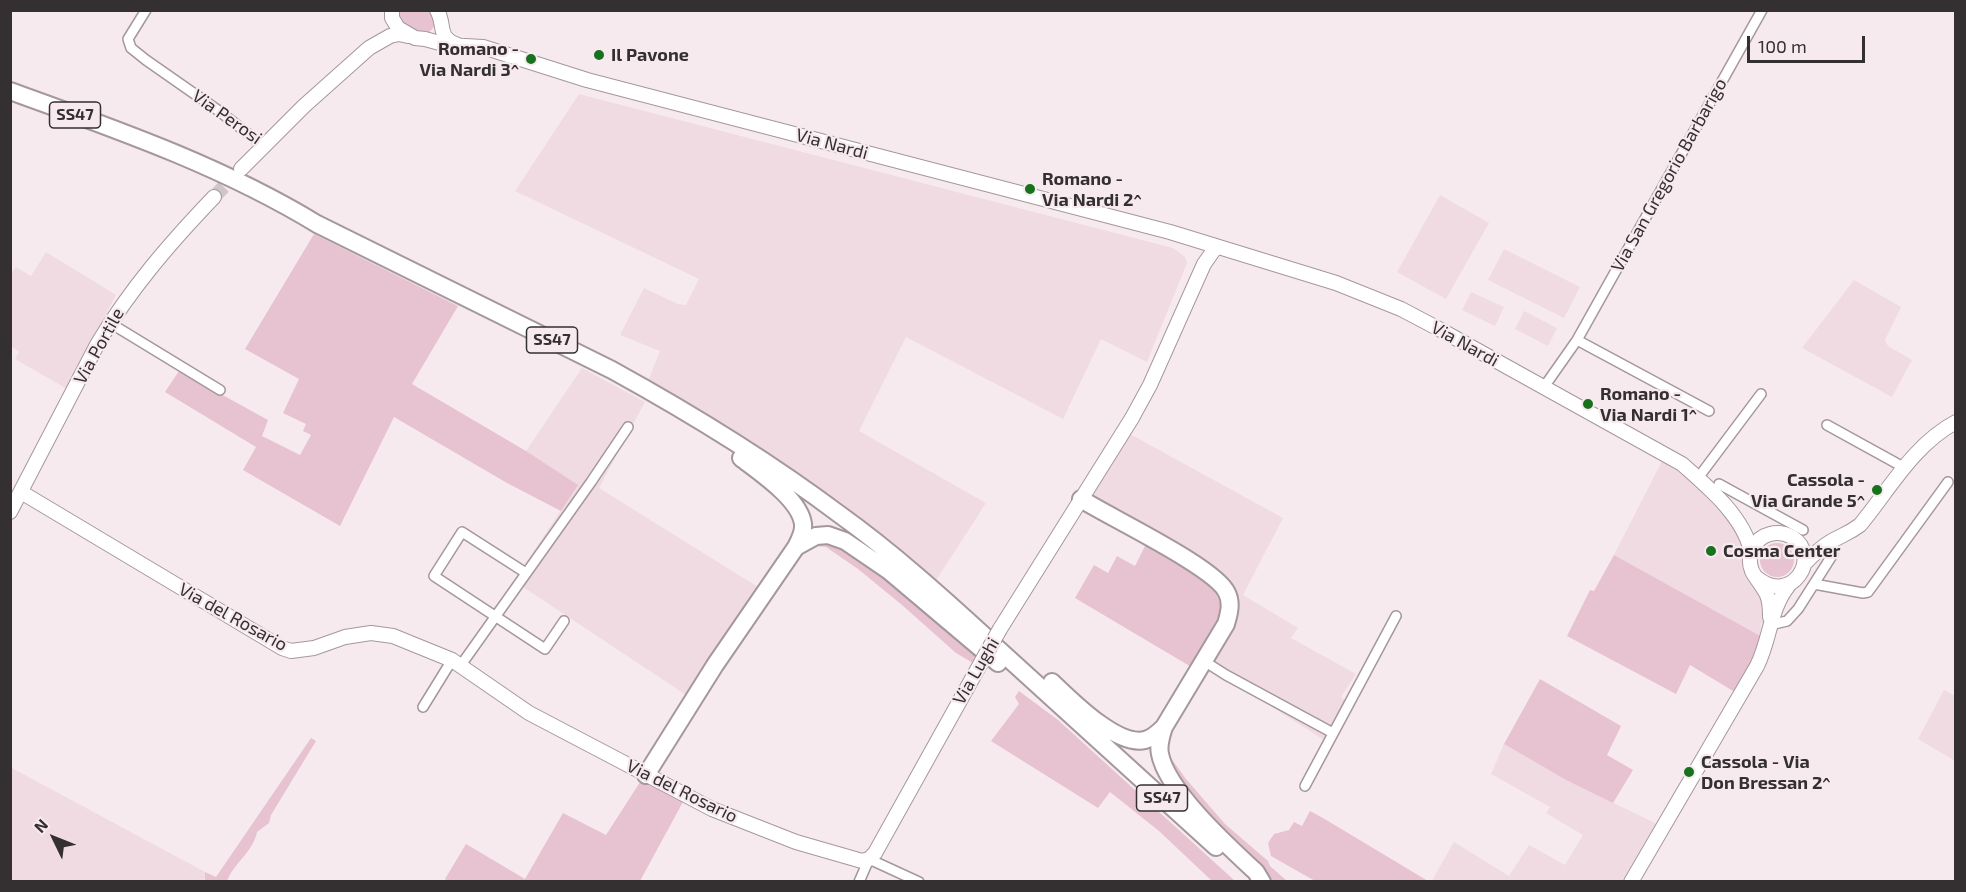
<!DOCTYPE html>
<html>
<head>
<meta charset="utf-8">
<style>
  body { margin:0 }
  #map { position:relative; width:1966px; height:892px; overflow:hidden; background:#f7eaef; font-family:"Exo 2",sans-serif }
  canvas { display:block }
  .frame { position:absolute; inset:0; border:12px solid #342f30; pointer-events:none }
  .north { position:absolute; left:24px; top:808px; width:60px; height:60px; -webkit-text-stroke:4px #f7eaef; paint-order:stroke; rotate:313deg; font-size:16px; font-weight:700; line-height:24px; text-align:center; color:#342f30 }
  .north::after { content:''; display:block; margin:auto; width:21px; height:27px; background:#342f30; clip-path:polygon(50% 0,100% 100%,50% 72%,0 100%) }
  .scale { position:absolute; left:1747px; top:36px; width:118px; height:27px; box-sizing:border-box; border:3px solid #342f30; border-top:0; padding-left:8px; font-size:18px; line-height:21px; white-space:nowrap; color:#342f30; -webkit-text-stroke:4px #f7eaef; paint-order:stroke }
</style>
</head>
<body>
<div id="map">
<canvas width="1966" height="892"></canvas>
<div class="frame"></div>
<div class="north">N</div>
<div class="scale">100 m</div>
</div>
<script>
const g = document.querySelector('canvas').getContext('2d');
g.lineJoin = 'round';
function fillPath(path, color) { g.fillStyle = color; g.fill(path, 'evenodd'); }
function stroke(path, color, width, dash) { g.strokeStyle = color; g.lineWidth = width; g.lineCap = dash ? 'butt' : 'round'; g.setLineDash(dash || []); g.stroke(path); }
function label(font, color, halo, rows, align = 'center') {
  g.font = font + ' "Exo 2",sans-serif'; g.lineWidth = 4.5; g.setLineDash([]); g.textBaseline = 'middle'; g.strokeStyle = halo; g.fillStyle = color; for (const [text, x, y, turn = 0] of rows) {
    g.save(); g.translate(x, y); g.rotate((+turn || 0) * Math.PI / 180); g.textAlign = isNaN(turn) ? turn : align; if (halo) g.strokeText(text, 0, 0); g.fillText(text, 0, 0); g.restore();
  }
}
const built = new Path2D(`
  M 579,94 L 1173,248 L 1185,257 L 1187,263 L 1147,362 L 1101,339 L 1063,419 L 906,337 L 859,431 L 986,503 L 935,582 L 789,468 L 702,412 L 648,381 L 660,351 L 620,335 L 644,288 L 678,304 L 686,305 L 699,279 L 515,191 Z
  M 1440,195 L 1489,223 L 1446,299 L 1397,272 Z
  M 1504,249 L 1580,287 L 1564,318 L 1488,280 Z
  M 46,252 L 116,295 L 67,389 L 15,359 L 19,352 L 11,346 L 10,275 L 16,267 L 31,276 Z
  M 1854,280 L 1901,307 L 1885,340 L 1888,346 L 1912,360 L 1892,397 L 1802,348 Z
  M 1471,292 L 1504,307 L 1495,326 L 1462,310 Z
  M 1524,311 L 1557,328 L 1548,346 L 1515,329 Z
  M 582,368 L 645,402 L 599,488 L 758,587 L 686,695 L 514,581 L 577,486 L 526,451 Z
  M 1130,434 L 1283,518 L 1243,595 L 1298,628 L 1291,638 L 1356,674 L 1341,697 L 1347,701 L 1327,742 L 1258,698 L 1203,667 L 1231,604 L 1094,499 L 1093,494 Z
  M 1662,461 L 1688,478 L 1737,530 L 1763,599 L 1765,623 L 1761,623 L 1760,636 L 1614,555 Z
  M 1944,690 L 1955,696 L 1955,761 L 1918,739 Z
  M 1504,744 L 1566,780 L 1657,824 L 1649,835 L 1622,881 L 1431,882 L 1454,842 L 1509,876 L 1529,845 L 1565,865 L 1583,835 L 1546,813 L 1550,807 L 1491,774 Z
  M 10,767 L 205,872 L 205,881 L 11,881 Z`);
const green = new Path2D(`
  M 397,11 L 431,11 L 436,22 C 427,45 411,29 398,20 Z
  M 314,234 L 458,306 L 412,384 L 526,451 L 578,485 L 561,511 L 507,483 L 394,417 L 340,526 L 243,470 L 256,447 L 165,392 L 179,371 L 268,420 L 262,436 L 300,455 L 311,435 L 303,431 L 306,424 L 283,413 L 299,379 L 245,349 Z
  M 818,538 L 860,556 L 979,654 L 973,663 L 956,653 L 902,605 L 858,569 L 826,547 L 814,546 Z
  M1760 560a17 17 0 1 1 34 0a17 17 0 1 1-34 0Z
  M 1146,544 C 1174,561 1233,583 1219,623 C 1214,638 1202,654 1193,668 L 1075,598 L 1094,565 L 1108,573 L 1117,556 L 1135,566 Z
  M 1614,555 L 1764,638 L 1738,694 L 1690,665 L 1676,694 L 1567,636 L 1590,590 L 1594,591 Z
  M 1540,679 L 1621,726 L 1607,755 L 1633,770 L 1613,803 L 1566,780 L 1504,744 Z
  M 1019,691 L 1058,720 L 1235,881 L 1212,881 L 1159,831 L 1110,792 L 1098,808 L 991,741 L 1019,704 L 1015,697 Z
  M 311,738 L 316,741 L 271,815 L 269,823 L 257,832 C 253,852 234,863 227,881 L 205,881 L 205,872 L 216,877 Z
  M 1165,750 L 1186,779 L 1225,824 L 1268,861 L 1270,866 L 1287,881 L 1267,881 L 1181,791 Z
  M 642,779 L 684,800 L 640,881 L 449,882 L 445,879 L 466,844 L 525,879 L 563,813 L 606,835 Z
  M 1310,811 L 1323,818 L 1428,881 L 1315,881 L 1271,856 L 1268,843 L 1274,834 L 1289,830 L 1294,822 L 1302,826 Z`);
const secondaryTunnel = new Path2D(`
  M 214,197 L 237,173`);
const street = new Path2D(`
  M 146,10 L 128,39 L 131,48 L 146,60 L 219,111 L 265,147
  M 110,323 L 220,390
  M 1577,340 L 1709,411
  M 1544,387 L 1577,340 L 1762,10
  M 1827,425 L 1905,468
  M 1698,478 L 1761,394
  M 1719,484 L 1803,530
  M 526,573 L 462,532 L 434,576 L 545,649 L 564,621
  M 1814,584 L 1863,593 L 1868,592 L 1948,482
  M 1770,625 L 1787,621 L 1798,609 L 1833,554
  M 1204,661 L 1226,675 L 1333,733
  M 461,665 L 591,482 L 628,427
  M 423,707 L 452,660
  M 1305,786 L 1396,616
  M 859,882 L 869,859 L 919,882`);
const secondary = new Path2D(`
  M 392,10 L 392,18 L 398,28 L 415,38 L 425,39 L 447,45 L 483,47 L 587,80 L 1170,232 L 1336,283 L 1401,309 L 1439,329 L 1682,464 C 1708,487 1743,516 1751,551
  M 437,10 C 446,26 436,37 458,45
  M 241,169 L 304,106 L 369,48 L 390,36 L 399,34 L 408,36
  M 21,492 L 282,648 L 291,651 L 314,648 L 345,637 L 371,633 L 393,636 L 452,660 L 529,713 L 712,809 L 796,842 L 862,861 L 869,859 L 875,853 L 982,661
  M 10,512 L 98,343 C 131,288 170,243 214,197
  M 1804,564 C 1812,556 1820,548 1830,542 C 1842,535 1848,534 1860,525 C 1889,490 1914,444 1956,422
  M 1757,578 C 1791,606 1823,557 1792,537 C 1785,533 1777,532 1770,534 C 1754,538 1746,556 1752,571 C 1756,579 1763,586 1767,595 C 1770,602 1770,610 1770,617
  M 1000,629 L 1132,418 L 1150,385 L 1204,264 L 1216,247
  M 1631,882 L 1757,666 C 1771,638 1769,610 1789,585`);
const highway = new Path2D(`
  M 10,91 C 115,129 222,166 317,224 L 612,370 C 690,413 767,460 839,514 C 892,552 941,596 989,640
  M 1081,499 C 1109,517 1217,568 1227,593 C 1232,603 1229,614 1226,624 L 1164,727 C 1161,736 1158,745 1160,754 C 1167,791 1229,847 1256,872 L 1262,882
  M 796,547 L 816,536 L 828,535 L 845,541 L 889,571 L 998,663
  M 997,648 L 1216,847
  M 1052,682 C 1071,700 1117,747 1145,740 C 1153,738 1158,733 1164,727
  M 646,775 L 715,665 L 796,547 C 800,539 804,532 803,524 C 800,499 759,472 741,458`);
const secondaryBridge = new Path2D(`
  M 982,661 L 1000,629`);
const markers = [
  [599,55,6,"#18711d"],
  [531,59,6,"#18711d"],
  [1030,189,6,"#18711d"],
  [1588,404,6,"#18711d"],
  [1877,490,6,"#18711d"],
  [1711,551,6,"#18711d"],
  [1689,772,6,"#18711d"]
];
const shields = [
  [75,115,51],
  [552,340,51],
  [1162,798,51]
];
const shieldNames = [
  ["SS47",75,115],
  ["SS47",552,340],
  ["SS47",1162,798]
];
const poiNames = [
  ["Romano -",519,49,"right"],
  ["Via Nardi 3^",519,70,"right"],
  ["Il Pavone",611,55],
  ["Romano -",1042,179],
  ["Via Nardi 2^",1042,200],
  ["Romano -",1600,394],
  ["Via Nardi 1^",1600,415],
  ["Cassola -",1865,480,"right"],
  ["Via Grande 5^",1865,501,"right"],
  ["Cosma Center",1723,551],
  ["Cassola - Via",1701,762],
  ["Don Bressan 2^",1701,783]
];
const streetNames = [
  ["Via Perosi",227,117,35],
  ["Via Nardi",832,144,15],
  ["Via San Gregorio Barbarigo",1669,175,-61],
  ["Via Nardi",1465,344,29],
  ["Via Portile",99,346,-61],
  ["Via del Rosario",233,617,29],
  ["Via Lughi",976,671,-60],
  ["Via del Rosario",682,791,26]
];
fillPath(built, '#f0dbe2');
fillPath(green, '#e7c2d0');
stroke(secondaryTunnel, '#d0c5c9', 14, [14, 7]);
stroke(street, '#a4989c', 12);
stroke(secondary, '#a4989c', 16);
stroke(highway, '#a4989c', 20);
stroke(street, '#fff', 9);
stroke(secondary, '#fff', 14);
stroke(highway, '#fff', 16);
stroke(secondaryBridge, '#a4989c', 16, []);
stroke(secondaryBridge, '#fff', 14);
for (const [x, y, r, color] of markers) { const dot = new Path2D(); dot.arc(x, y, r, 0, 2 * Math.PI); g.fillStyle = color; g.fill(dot); stroke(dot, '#f7eaef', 2); }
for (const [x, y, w] of shields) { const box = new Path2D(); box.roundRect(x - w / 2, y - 13, w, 26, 4.5); g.fillStyle = '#f7eaef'; g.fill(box); stroke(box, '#342f30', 1.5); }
label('bold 16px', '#342f30', null, shieldNames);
label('bold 18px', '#342f30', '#f7eaef', poiNames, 'left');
label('18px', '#342f30', '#f7eaef', streetNames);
</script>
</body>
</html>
